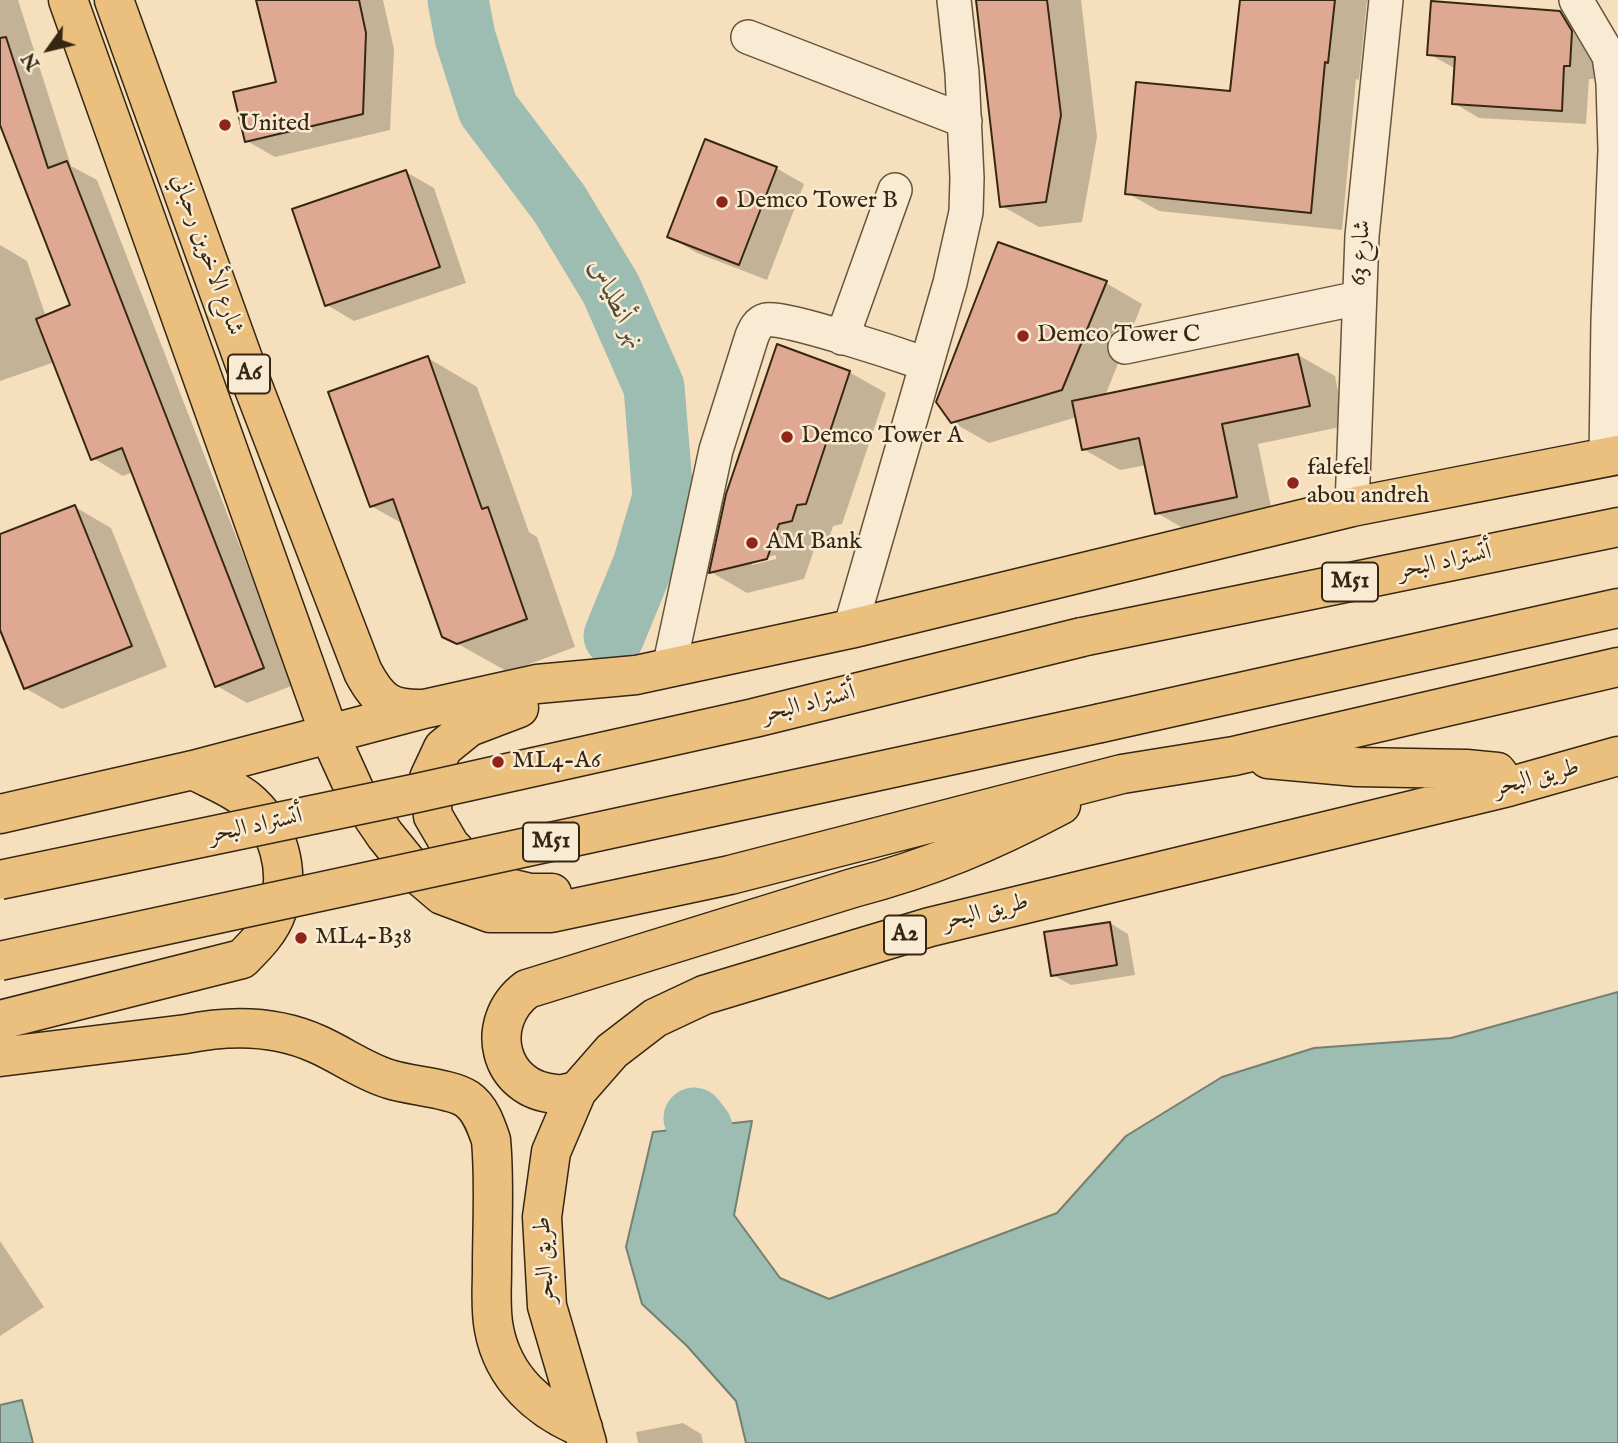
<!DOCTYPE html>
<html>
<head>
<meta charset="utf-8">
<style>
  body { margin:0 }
  #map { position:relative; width:1618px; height:1443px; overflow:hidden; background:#f6dfbc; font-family:"IM FELL English",serif }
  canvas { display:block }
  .north { position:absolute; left:14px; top:14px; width:70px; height:70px; -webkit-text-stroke:5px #f9ead3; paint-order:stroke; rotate:236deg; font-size:19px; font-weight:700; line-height:28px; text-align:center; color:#362712 }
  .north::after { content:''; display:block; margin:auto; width:24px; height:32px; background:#362712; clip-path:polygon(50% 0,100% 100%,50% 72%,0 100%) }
</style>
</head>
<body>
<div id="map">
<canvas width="1618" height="1443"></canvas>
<div class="north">N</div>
</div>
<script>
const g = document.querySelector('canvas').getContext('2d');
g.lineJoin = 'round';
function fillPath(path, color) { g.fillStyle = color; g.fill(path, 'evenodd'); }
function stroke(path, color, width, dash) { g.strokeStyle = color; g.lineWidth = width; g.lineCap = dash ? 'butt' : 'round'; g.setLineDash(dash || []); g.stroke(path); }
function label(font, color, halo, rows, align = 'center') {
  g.font = font + ' "IM FELL English",Amiri,serif'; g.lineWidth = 5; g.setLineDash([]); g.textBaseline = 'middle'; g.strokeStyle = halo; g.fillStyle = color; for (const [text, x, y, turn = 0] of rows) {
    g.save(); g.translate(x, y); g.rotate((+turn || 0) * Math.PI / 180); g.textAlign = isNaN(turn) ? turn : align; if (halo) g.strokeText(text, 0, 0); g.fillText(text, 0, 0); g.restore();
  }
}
const water = new Path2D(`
  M 1618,992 L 1618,1443 L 746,1443 L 736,1401 L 687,1346 L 642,1304 L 626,1247 L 653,1132 L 752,1121 L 734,1215 L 780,1278 L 829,1299 L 1057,1213 L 1126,1136 L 1222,1077 L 1314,1048 L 1451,1038 Z
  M 22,1400 L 33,1443 L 0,1443 L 0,1405 Z`);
const shadow = new Path2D(`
  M 0,0 L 18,0 L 71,166 L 97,180 L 294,685 L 247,703 L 217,686 L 133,472 L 123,476 L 93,458 L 55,362 L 0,381 L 0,245 L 27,261 L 46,317 L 72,306 L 0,120 Z
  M 258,0 L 383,0 L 394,49 L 390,130 L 275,157 L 247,141 L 278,83 Z
  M 978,0 L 1081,0 L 1097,137 L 1082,222 L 1039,227 L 1002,206 Z
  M 1242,0 L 1377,0 L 1367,1 L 1359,80 L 1356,79 L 1342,230 L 1159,211 L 1127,193 L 1232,93 Z
  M 1559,13 L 1585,27 L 1597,47 L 1594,79 L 1589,79 L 1586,124 L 1479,118 L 1454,103 L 1456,69 L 1429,54 Z
  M 776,168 L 804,184 L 767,280 L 697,253 L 670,237 Z
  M 406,172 L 434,188 L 466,283 L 354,321 L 327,305 Z
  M 1106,283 L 1142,304 L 1105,396 L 1298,355 L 1335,376 L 1345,426 L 1258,444 L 1273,517 L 1193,534 L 1157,513 L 1146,465 L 1120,470 L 1083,449 L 1077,417 L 989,443 L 952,422 Z
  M 428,358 L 477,387 L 529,532 L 537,537 L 575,647 L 508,672 L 444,636 L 405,525 L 371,506 Z
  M 849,372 L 886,393 L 842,524 L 833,526 L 828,542 L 816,544 L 804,579 L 747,593 L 711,572 ZM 776,555 L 776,559 L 752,565 L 752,561 Z
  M 75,507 L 111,528 L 167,667 L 62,709 L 25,688 L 0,625 L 0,536 Z
  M 1110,923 L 1128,934 L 1135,975 L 1071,985 L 1053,975 Z
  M 0,1241 L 44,1307 L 0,1336 Z
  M 683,1423 L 701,1434 L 703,1443 L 638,1443 L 636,1432 Z`);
const river = new Path2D(`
  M 458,0 L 465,37 L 488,109 L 559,203 L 611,289 L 654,387 L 663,497 L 643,565 L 614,636
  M 694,1118 L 702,1128`);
const building = new Path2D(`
  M 256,0 L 359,0 L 366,33 L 363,114 L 245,142 L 233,92 L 276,82 Z
  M 976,0 L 1047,0 L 1061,115 L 1046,202 L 1000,207 Z
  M 1240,0 L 1335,0 L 1328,63 L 1325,62 L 1311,213 L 1125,194 L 1136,82 L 1230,91 Z
  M 1431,1 L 1560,11 L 1572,31 L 1570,66 L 1564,66 L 1562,111 L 1452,104 L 1455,57 L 1427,55 Z
  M 6,37 L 48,168 L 67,161 L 264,668 L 215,687 L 122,448 L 91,460 L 36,319 L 70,305 L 0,125 L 0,38 Z
  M 705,139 L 777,167 L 739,265 L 667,237 Z
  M 406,170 L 440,267 L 325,306 L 292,209 Z
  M 998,242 L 1107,281 L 1062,390 L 951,423 L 936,402 Z
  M 777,344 L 850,371 L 806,504 L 797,505 L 792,521 L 779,524 L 767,559 L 709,573 L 726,494 Z
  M 1298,354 L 1310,406 L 1222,424 L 1237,497 L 1155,514 L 1139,438 L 1082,450 L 1072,401 Z
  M 428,356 L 482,509 L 488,507 L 527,619 L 457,644 L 442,637 L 393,499 L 370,507 L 328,392 Z
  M 75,505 L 132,646 L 24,689 L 0,630 L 0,534 Z
  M 1110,922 L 1117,965 L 1051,976 L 1044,932 Z`);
const minor = new Path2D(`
  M 1576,0 L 1609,56 L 1613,83 L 1615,150 L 1608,320 L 1606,457
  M 748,37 L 965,121
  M 842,338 L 895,190
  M 1125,347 L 1359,298
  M 1352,507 L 1362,236 L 1386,0
  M 850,629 L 950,283 L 966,212 L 967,178 L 962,73 L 954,0
  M 669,668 L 716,450 L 752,336 C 755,329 758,322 766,320 C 781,315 903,356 926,364`);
const highway = new Path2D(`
  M 68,0 L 330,736 L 355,791 L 385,835 L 415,872 L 442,895 L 490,913 L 551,913 L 730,875 L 1122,774 L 1234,756 L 1618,667
  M 114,0 L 251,381 L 363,672 C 379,702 390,710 424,709
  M 1082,637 L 1618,527
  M 519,708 L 469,727 L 443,748 L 429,778 L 433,816 L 450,845 L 474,871 L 496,885 L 530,893 L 552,893
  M 1101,723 L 1618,608
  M 1268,759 L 1357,767 L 1466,769 L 1497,772 L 1508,787
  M 0,814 L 193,770 L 424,709 L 537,684 L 636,675 L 850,629 L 1352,507 L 1618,455
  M 0,1020 L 242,959 C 256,945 271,930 277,911 C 292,872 278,825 246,799 C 231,787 210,779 193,770
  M 0,1057 L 186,1034 C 230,1025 275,1025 317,1044 C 342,1055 363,1071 389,1079 C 410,1086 451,1088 467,1099 C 480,1108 486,1125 491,1140 C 495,1182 492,1226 492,1269 C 492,1289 490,1309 494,1329 C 503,1378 539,1410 583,1428
  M 577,1091 C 570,1092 563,1095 556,1094 C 498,1090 483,1022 527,989 L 853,888 C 930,868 991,842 1061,805
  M 587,1443 L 547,1306 L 542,1217 L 551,1152 L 577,1091 L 612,1051 L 655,1018 L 704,995 L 930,927 L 1508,787 L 1618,756`);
const highwayBridge = new Path2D(`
  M 0,880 L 417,793 L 754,718 L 1082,637
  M 0,961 L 1101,723`);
const markers = [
  [225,125,7,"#8f2418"],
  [722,202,7,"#8f2418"],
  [1023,336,7,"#8f2418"],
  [787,437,7,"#8f2418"],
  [1293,483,7,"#8f2418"],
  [752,543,7,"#8f2418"],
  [498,762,7,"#8f2418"],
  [301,938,7,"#8f2418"]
];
const shields = [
  [249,374,42],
  [1350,582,56],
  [551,842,56],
  [905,935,42]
];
const shieldNames = [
  ["A6",249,374],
  ["M51",1350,582],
  ["M51",551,842],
  ["A2",905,935]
];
const poiNames = [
  ["United",239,125],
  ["Demco Tower B",736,202],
  ["Demco Tower C",1037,336],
  ["Demco Tower A",801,437],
  ["falefel",1307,469],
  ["abou andreh",1307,497],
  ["AM Bank",766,543],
  ["ML4-A6",512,762],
  ["ML4-B38",315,938]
];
const streetNames = [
  ["شارع 63",1362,253,-86],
  ["شارع الأخوين رحباني",206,255,70],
  ["أتستراد البحر",1445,563,-12],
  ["أتستراد البحر",809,705,-14],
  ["طريق البحر",1537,779,-15],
  ["أتستراد البحر",256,827,-12],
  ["طريق البحر",986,913,-14],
  ["طريق البحر",546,1260,-93]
];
const waterNames = [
  ["نهر أنطلياس",615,305,64]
];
fillPath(water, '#9dbcb2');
stroke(water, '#748072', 2);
fillPath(shadow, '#0003');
stroke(river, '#9dbcb2', 61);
fillPath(building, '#dfa892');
stroke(building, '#362712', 2);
stroke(minor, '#66553c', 36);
stroke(highway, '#362712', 41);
stroke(minor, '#f9ead3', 33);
stroke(highway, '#ebc07e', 38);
stroke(highwayBridge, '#362712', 41, []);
stroke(highwayBridge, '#ebc07e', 38);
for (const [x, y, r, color] of markers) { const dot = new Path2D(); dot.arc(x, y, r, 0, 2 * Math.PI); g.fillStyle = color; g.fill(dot); stroke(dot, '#f9ead3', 2.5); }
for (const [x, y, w] of shields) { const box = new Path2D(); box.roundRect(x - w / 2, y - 19.5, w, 39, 5); g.fillStyle = '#f9ead3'; g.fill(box); stroke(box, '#362712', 2); }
label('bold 23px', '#362712', null, shieldNames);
label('24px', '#362712', '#f9ead3', poiNames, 'left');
label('24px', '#362712', '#f9ead3', streetNames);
label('italic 26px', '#504c3a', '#f9ead3', waterNames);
</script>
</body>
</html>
